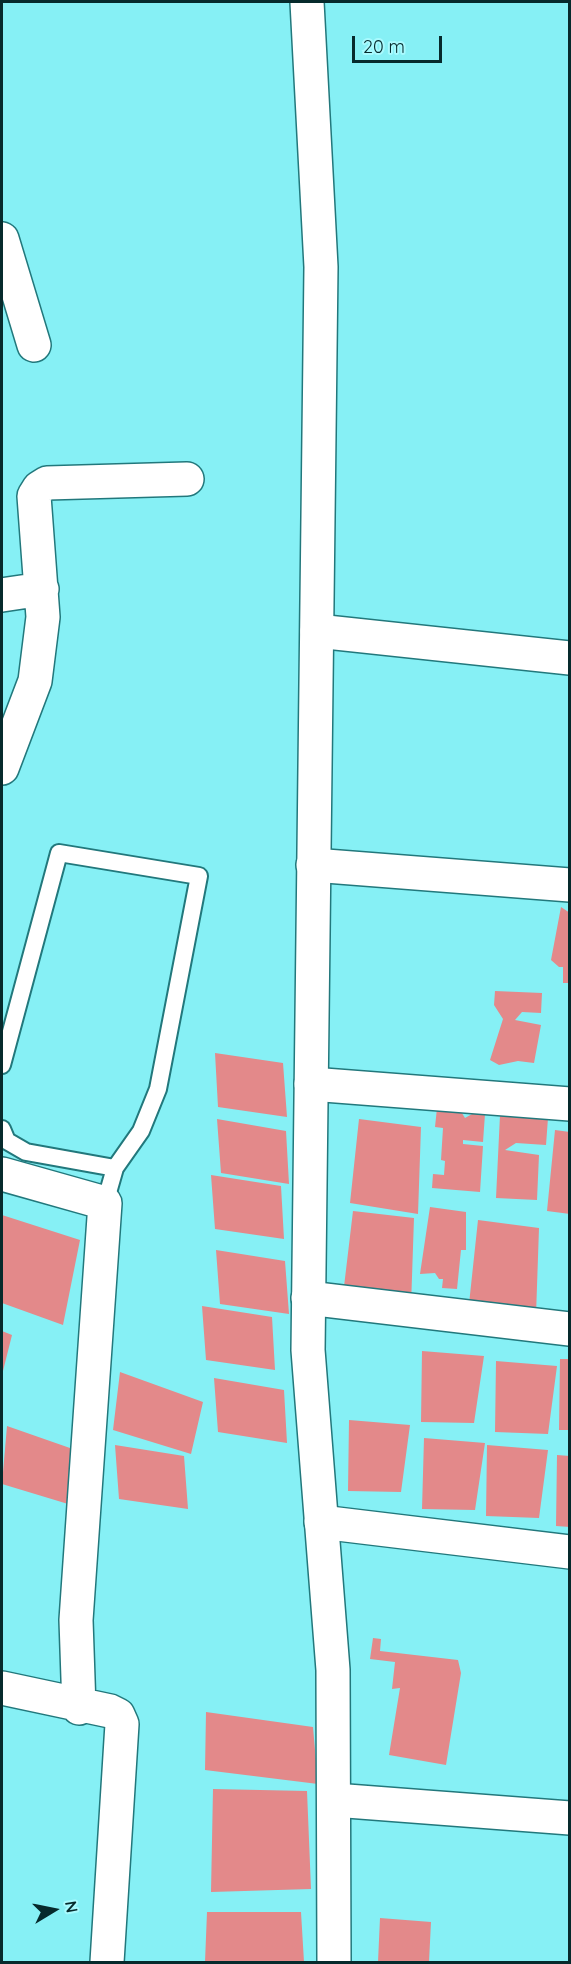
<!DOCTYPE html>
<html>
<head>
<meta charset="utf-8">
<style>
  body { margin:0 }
  #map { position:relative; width:571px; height:1964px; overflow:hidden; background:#86f0f5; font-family:Quicksand,sans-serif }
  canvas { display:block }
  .frame { position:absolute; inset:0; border:3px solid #062a2c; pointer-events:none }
  .north { position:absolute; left:24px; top:1880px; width:60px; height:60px; -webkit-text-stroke:4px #a9fafe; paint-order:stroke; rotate:80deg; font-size:16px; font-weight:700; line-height:24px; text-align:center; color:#062a2c }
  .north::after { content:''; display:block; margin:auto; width:21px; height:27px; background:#062a2c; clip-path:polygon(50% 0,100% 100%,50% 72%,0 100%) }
  .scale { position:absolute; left:352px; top:36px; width:90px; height:27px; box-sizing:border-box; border:3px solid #062a2c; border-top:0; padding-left:8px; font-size:18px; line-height:21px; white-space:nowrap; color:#062a2c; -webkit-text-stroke:4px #a9fafe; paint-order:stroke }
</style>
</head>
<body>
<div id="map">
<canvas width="571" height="1964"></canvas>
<div class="frame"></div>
<div class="north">N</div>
<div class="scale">20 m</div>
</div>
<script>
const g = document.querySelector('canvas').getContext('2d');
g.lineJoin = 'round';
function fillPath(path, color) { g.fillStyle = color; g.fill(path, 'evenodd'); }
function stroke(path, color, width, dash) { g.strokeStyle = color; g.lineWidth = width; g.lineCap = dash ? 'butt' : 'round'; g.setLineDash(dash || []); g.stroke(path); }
const building = new Path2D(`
  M 561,907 L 570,913 L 570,983 L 563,983 L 563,967 L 559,967 L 551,960 Z
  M 495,991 L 542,993 L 541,1013 L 522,1012 L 515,1020 L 541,1025 L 534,1063 L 518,1061 L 499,1065 L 490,1060 L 503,1019 L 494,1005 Z
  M 215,1053 L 283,1063 L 287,1117 L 218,1107 Z
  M 437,1108 L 460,1110 L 465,1118 L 472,1114 L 485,1114 L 483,1142 L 463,1140 L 463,1144 L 483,1146 L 480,1192 L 432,1188 L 433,1174 L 444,1175 L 445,1161 L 441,1160 L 443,1128 L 435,1127 Z
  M 500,1115 L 548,1118 L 546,1145 L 516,1143 L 505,1150 L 539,1155 L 537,1200 L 496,1198 Z
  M 217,1119 L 286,1131 L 289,1184 L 221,1173 Z
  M 359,1119 L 421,1127 L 418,1214 L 350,1203 Z
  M 555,1130 L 570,1132 L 570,1214 L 547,1211 Z
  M 211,1175 L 281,1186 L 284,1239 L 215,1229 Z
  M 430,1207 L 466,1212 L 466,1250 L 461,1250 L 457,1289 L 442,1288 L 443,1279 L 439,1279 L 435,1273 L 420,1274 Z
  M 353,1211 L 414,1218 L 411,1306 L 343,1295 Z
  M 2,1215 L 80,1240 L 63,1325 L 2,1303 Z
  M 478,1220 L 539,1228 L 536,1315 L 469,1304 Z
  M 216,1250 L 285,1261 L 289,1314 L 220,1304 Z
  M 202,1306 L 272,1317 L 275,1370 L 206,1360 Z
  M 2,1331 L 12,1335 L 2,1375 Z
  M 422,1351 L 484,1356 L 474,1423 L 421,1422 Z
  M 560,1359 L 570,1359 L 570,1430 L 559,1430 Z
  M 496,1361 L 557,1366 L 548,1434 L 495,1432 Z
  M 120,1372 L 203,1402 L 191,1454 L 113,1430 Z
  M 214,1378 L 284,1390 L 287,1443 L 218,1432 Z
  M 349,1420 L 410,1425 L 401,1492 L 348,1491 Z
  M 7,1426 L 90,1455 L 78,1507 L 2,1484 Z
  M 424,1438 L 485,1443 L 475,1510 L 422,1509 Z
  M 115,1445 L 184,1456 L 188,1509 L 119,1499 Z
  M 487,1445 L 548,1450 L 539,1518 L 486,1516 Z
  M 557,1455 L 570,1456 L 570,1527 L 556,1526 Z
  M 373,1638 L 381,1639 L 380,1651 L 458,1660 L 461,1673 L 446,1765 L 389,1755 L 400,1688 L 392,1689 L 395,1662 L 370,1659 Z
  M 206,1712 L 313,1727 L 318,1784 L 205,1770 Z
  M 213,1789 L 307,1791 L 311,1889 L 211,1892 Z
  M 207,1912 L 301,1912 L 304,1962 L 205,1962 Z
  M 380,1918 L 431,1922 L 429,1962 L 378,1962 Z`);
const service = new Path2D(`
  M 2,1065 L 59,853 L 199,876 L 158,1089 L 141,1131 L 115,1168 L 105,1203
  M 2,1129 L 7,1141 L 26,1152 L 115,1168`);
const minor = new Path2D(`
  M 2,239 L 34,345
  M 2,595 L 42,589
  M 317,631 L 570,658
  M 2,768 L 35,681 L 43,617 L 34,496 L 39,488 L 47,483 L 187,479
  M 313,865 L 570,885
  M 311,1084 L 570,1104
  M 2,1174 L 105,1203 L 76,1620 L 79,1708
  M 308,1298 L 570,1329
  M 321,1522 L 570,1552
  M 2,1688 L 110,1711 L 118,1715 L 122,1724 L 107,1962
  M 334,1800 L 570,1818`);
const tertiary = new Path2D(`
  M 307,2 L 321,267 L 308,1350 L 333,1670 L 334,1962`);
fillPath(building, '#e3898a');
stroke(service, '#22787c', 20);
stroke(minor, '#22787c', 36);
stroke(tertiary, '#22787c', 36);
stroke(service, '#fff', 16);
stroke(minor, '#fff', 33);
stroke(tertiary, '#fff', 33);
</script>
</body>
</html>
